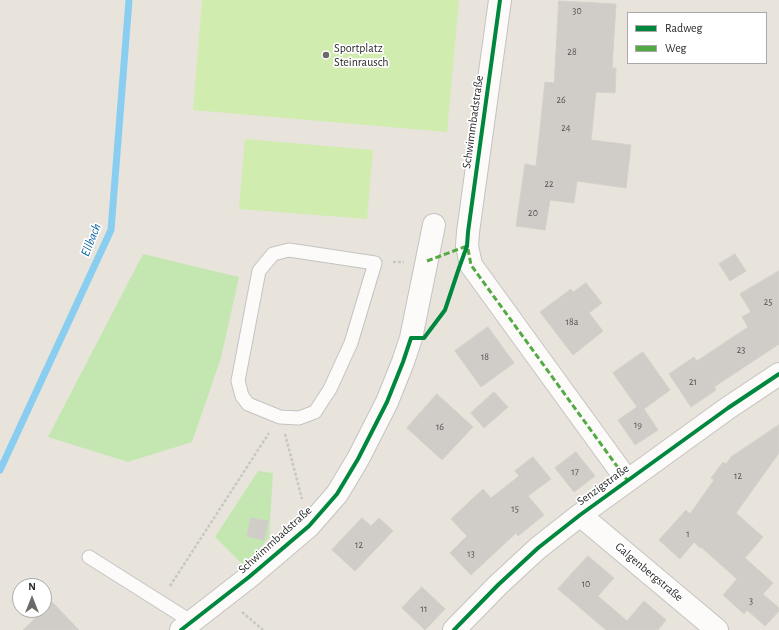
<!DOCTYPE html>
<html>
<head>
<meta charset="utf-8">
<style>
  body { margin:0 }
  #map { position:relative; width:779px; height:630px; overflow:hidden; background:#e8e4dc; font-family:"Alegreya Sans",sans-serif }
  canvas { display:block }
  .legend { position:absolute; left:627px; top:12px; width:140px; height:52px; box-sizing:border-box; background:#fff; border:1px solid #a9a9a9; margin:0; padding:5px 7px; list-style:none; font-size:12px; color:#282828 }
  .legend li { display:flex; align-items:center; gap:8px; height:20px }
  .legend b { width:20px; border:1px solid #a9a9a9 }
  .north { position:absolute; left:12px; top:578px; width:40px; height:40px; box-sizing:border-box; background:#fff; border:1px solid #a9a9a9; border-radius:50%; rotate:0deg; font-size:11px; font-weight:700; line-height:16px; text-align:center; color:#282828 }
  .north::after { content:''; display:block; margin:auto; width:14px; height:18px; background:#6b6a67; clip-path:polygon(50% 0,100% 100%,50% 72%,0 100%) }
</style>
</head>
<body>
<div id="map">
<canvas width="779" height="630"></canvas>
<ul class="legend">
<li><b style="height:5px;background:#00873e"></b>Radweg</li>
<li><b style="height:5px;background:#53aa44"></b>Weg</li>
</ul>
<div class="north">N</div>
</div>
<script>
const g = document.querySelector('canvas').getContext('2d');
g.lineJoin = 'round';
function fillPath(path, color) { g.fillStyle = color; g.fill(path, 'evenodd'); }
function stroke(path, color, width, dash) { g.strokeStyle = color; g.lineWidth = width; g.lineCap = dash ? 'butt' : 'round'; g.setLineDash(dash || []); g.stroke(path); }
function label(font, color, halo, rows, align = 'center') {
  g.font = font + ' "Alegreya Sans",sans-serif'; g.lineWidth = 3.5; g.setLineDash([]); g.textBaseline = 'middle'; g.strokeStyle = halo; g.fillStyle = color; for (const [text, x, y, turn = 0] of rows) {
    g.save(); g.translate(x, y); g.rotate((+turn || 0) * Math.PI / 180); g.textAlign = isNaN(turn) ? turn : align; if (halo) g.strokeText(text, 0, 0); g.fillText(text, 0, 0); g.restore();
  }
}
const green = new Path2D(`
  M 143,254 L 239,277 L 221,358 L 192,442 L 128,462 L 48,437 Z
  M 258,471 L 273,473 L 269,538 L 244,566 L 215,537 Z`);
const pitch = new Path2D(`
  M 202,0 L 459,0 L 447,132 L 193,110 Z
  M 245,139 L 373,150 L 367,219 L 239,209 Z`);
const stream = new Path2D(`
  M 0,470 L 111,230 L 129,0`);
const building = new Path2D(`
  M 559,1 L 616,4 L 612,68 L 616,68 L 615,93 L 596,92 L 591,140 L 631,145 L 626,188 L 577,181 L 574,203 L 550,200 L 545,230 L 516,226 L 525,164 L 536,166 L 545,82 L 554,83 Z
  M 735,254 L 746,271 L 730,281 L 719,264 Z
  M 779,271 L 779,344 L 714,387 L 716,390 L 691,407 L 669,374 L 694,357 L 697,361 L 748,327 L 742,317 L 751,312 L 740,294 Z
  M 586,283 L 602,303 L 589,313 L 603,331 L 573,355 L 540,312 L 571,289 L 573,292 Z
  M 488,327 L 514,363 L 481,387 L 455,351 Z
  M 643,352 L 670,390 L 644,409 L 658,430 L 635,445 L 618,420 L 637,407 L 613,373 Z
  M 494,392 L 508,407 L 484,428 L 471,413 Z
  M 437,394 L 473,427 L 442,460 L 407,428 Z
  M 779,425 L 779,453 L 736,513 L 763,537 L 745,558 L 773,583 L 763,594 L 779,608 L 779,611 L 765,626 L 747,610 L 744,614 L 723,595 L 737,579 L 701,547 L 700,548 L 694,542 L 680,559 L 659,540 L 686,510 L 690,514 L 714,480 L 711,478 L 723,462 L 726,464 L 731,457 Z
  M 576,452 L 595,476 L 574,492 L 555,468 Z
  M 533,457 L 551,479 L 528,496 L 544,515 L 518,536 L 516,533 L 471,575 L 450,553 L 467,536 L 451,519 L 483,489 L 491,498 L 519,476 L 515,471 Z
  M 251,518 L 268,521 L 264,540 L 247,536 Z
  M 362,518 L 371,526 L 379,518 L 393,531 L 355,571 L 332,550 Z
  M 588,556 L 614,578 L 598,596 L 627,621 L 644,601 L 666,620 L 658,630 L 606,630 L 558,589 Z
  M 422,587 L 445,609 L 425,630 L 402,608 Z
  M 52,602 L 79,630 L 23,630 L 44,610 Z`);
const path = new Path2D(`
  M 393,262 L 404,262
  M 439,318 L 445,310 L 455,281
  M 285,434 L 302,499
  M 170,586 L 269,433
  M 242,612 L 263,630`);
const service = new Path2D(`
  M 289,250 L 375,263 L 351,343 L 330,389 L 315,412 L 299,418 L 280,417 L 248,404 L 242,396 L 238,381 L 259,271 L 273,254 Z
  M 89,557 L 192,622`);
const minor = new Path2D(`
  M 500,0 L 468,232 L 467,246 L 471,265 L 627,480
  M 580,515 L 717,630
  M 181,630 L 249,577 L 309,526 L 337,494 L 358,459 L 387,402 L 403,362 L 411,338 L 434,225
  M 454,630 L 498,585 L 538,548 L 580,515 L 728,408 L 779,374`);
const quiet = new Path2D(`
  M 468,249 L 471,265 L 627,480
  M 427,261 L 467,246`);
const cycleway = new Path2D(`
  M 181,630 L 249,577 L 309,526 L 337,494 L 358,459 L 387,402 L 403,362 L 411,338 L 424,338 L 445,310 L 459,268 L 467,246 L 468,232 L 500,0
  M 454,630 L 498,585 L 538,548 L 580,515 L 728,408 L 779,374`);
const markers = [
  [326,55,4,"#6b6a67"]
];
const numberNames = [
  ["30",577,11],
  ["28",572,52],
  ["26",561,100],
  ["24",566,128],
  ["22",549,184],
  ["20",533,213],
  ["25",768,302],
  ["18a",572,322],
  ["23",741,350],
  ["18",485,357],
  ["21",693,382],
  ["19",638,425],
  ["16",440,427],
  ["17",575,472],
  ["12",738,476],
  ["15",515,509],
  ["1",688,534],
  ["12",359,545],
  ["13",471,554],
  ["10",586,584],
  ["3",751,601],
  ["11",424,609]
];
const poiNames = [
  ["Sportplatz",334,48],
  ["Steinrausch",334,62]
];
const streetNames = [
  ["Schwimmbadstraße",473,122,-82],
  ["Senzigstraße",603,485,-36],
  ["Schwimmbadstraße",275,540,-42],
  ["Galgenbergstraße",649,572,40]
];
const waterNames = [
  ["Ellbach",91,240,-68]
];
fillPath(green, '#c4e7b2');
fillPath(pitch, '#d0ecae');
stroke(stream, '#89cef1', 7);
fillPath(building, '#d0cdc8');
stroke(building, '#d3d0c9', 1);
stroke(service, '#c4c3c3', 15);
stroke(minor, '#c4c3c3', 24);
stroke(path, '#c8c7c6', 2.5, [3, 2]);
stroke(service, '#fcfbfa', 13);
stroke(minor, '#fcfbfa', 22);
stroke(quiet, '#53aa44', 3, [6, 3]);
stroke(cycleway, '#00873e', 4);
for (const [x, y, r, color] of markers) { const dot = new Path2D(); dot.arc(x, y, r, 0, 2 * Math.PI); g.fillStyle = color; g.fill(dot); stroke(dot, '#fff', 1.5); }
label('10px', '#535251', null, numberNames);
label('12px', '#282828', '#fff', poiNames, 'left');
label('12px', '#282828', '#fff', streetNames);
label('italic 13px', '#015ea4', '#fff', waterNames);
</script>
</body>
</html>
